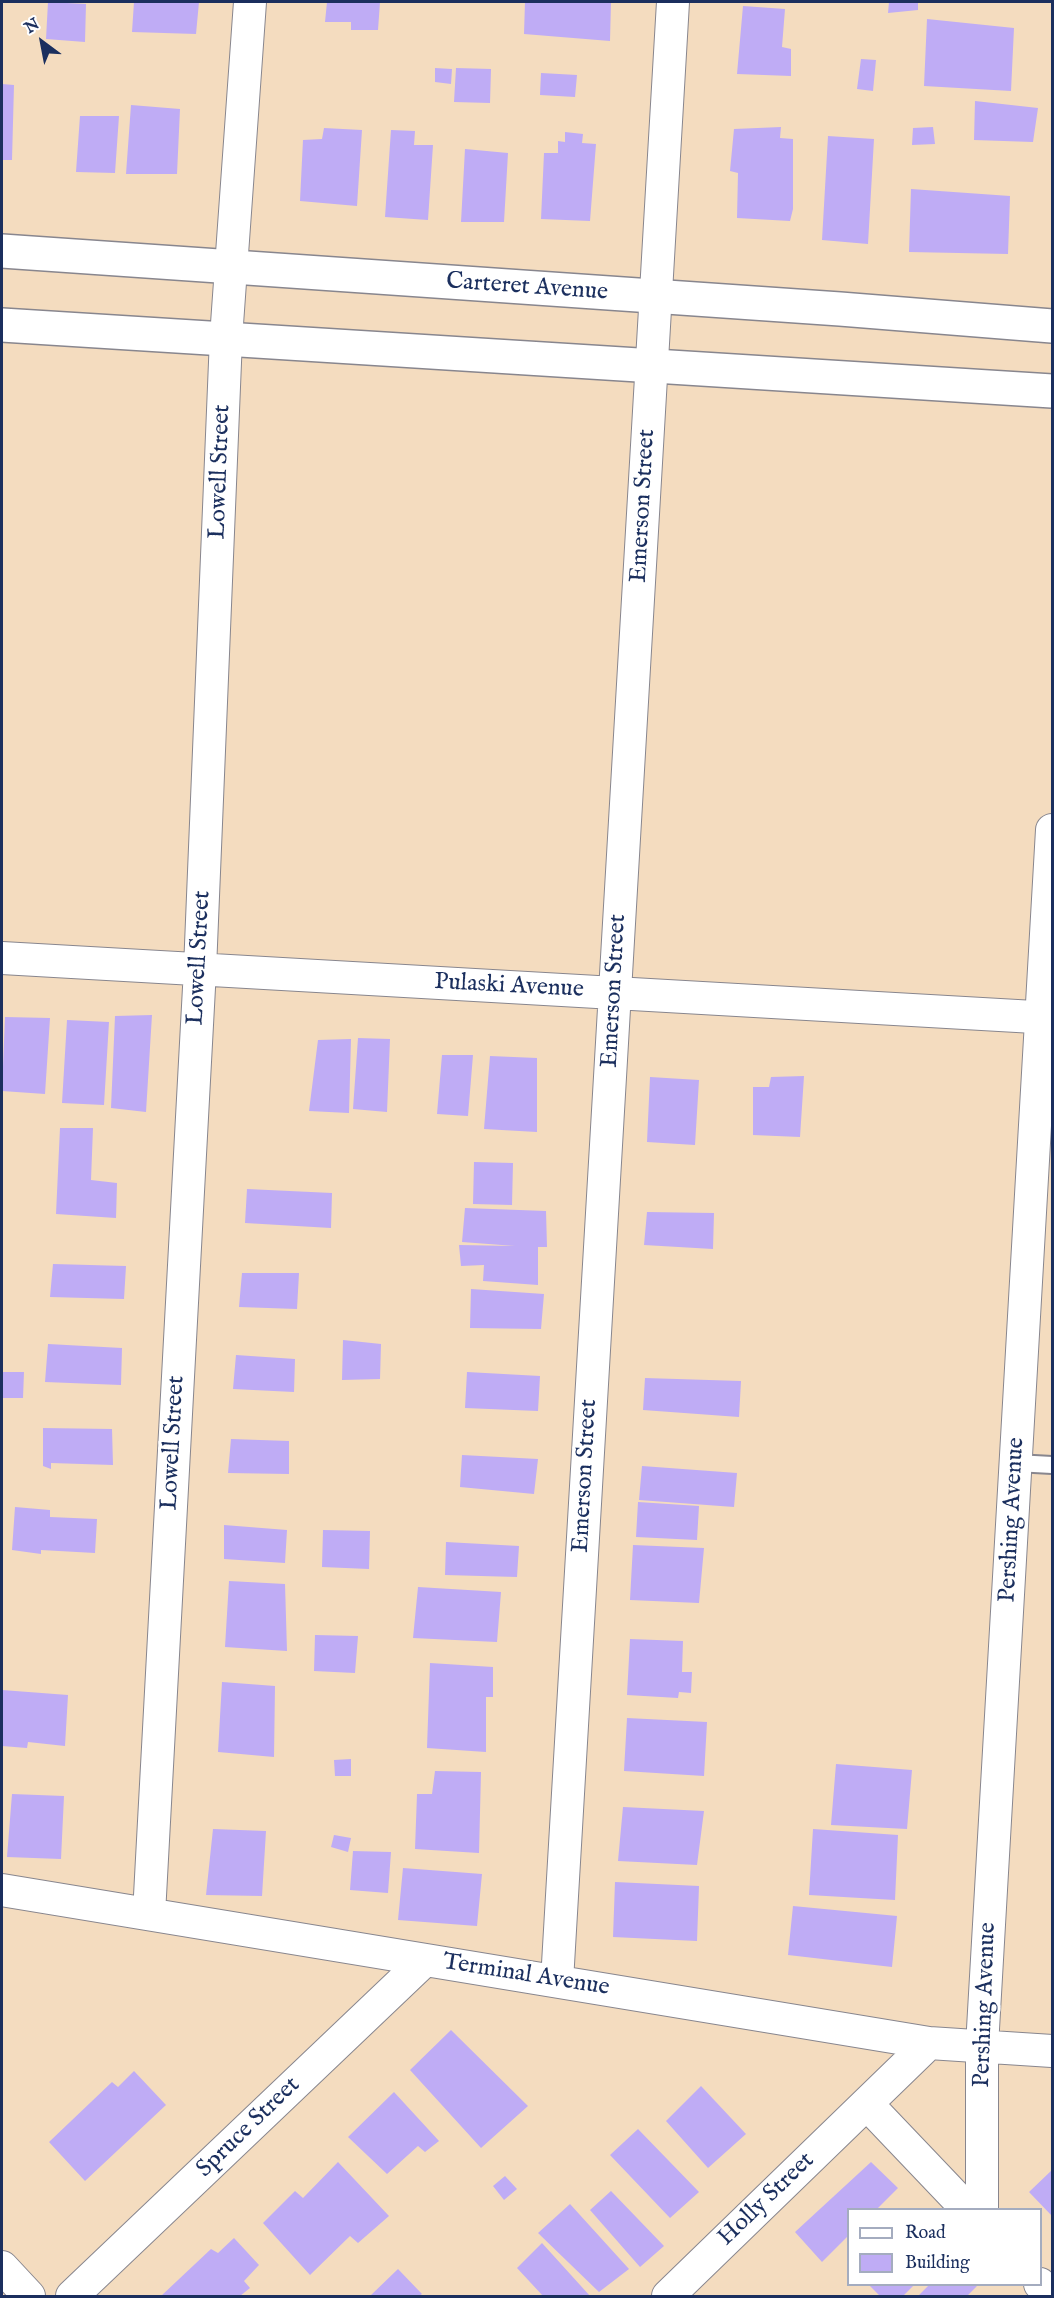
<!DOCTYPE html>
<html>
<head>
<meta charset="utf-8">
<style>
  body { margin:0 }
  #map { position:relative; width:1054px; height:2298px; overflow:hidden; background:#f4dcbf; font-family:"IM FELL English",serif }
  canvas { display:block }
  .frame { position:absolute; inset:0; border:3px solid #1b2f5e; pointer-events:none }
  .legend { position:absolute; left:847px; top:2208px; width:195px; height:78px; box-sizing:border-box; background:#fff; border:2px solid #a4acbf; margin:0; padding:8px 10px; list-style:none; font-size:18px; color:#1b2f5e }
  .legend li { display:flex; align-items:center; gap:12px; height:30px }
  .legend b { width:30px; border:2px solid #a4acbf }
  .north { position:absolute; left:12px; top:12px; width:60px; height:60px; -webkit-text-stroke:4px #fff; paint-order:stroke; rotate:328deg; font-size:16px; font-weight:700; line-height:24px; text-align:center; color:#1b2f5e }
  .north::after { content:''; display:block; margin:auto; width:21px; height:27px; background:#1b2f5e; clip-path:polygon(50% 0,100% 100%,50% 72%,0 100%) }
</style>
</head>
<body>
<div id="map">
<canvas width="1054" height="2298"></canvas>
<div class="frame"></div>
<ul class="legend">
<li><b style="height:8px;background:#fff"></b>Road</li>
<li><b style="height:16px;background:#bfacf5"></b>Building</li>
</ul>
<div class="north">N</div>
</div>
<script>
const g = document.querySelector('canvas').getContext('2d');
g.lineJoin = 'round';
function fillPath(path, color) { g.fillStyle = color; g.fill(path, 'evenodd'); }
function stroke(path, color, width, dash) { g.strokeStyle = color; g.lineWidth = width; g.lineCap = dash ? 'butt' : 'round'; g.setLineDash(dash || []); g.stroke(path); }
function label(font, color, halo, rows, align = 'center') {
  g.font = font + ' "IM FELL English",serif'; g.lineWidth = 6; g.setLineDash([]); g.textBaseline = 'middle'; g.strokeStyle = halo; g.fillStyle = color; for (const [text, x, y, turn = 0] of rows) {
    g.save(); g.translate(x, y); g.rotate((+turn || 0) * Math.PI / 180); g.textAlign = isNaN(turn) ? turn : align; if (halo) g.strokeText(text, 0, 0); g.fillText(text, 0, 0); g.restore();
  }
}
const building = new Path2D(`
  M 48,2 L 86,4 L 85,42 L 46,39 Z
  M 134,2 L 199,2 L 196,34 L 132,32 Z
  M 327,2 L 380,2 L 378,30 L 351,30 L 351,22 L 325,22 Z
  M 525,2 L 611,2 L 610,41 L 524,34 Z
  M 889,2 L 918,2 L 918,10 L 888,13 Z
  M 743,6 L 785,9 L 782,47 L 791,49 L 791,76 L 737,74 Z
  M 927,19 L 1014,28 L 1011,91 L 924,86 Z
  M 861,59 L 876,60 L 873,91 L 857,89 Z
  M 435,68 L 452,69 L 451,84 L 435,82 Z
  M 456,68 L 491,69 L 490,103 L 454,102 Z
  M 541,73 L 577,75 L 575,97 L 540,95 Z
  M 2,84 L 14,85 L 12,160 L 2,160 Z
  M 975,101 L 1038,108 L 1033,142 L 974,140 Z
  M 131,105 L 180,109 L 177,174 L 126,174 Z
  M 80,116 L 119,116 L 115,173 L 76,172 Z
  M 781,127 L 780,138 L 793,139 L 793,209 L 790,221 L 737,218 L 738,173 L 730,171 L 734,129 Z
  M 933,127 L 935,144 L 912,145 L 913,128 Z
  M 324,128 L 362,130 L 357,206 L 300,201 L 303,140 L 322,139 Z
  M 391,130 L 415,131 L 414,145 L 433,145 L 428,220 L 385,217 Z
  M 565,132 L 583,134 L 582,143 L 596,144 L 590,221 L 541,219 L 544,153 L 558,153 L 558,141 L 565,142 Z
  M 828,136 L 874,139 L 868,244 L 822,240 Z
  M 465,149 L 508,153 L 504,222 L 461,222 Z
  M 911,189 L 1010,196 L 1008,254 L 909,252 Z
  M 152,1015 L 146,1112 L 111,1108 L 115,1016 Z
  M 5,1017 L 50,1018 L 45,1094 L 2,1091 Z
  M 67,1020 L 109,1022 L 104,1105 L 62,1103 Z
  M 358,1038 L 390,1039 L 387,1112 L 353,1109 Z
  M 351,1039 L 349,1113 L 309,1111 L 318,1040 Z
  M 442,1055 L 473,1055 L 468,1116 L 437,1114 Z
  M 490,1056 L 537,1058 L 537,1132 L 484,1129 Z
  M 804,1076 L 800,1137 L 753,1135 L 753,1087 L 769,1087 L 771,1077 Z
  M 650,1077 L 699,1080 L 695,1145 L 647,1142 Z
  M 60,1128 L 93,1128 L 91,1180 L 117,1183 L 116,1218 L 56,1214 Z
  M 474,1162 L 513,1163 L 512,1205 L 473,1204 Z
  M 247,1189 L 332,1193 L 331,1228 L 245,1223 Z
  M 465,1208 L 546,1211 L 547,1247 L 538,1247 L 538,1285 L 483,1281 L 484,1265 L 461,1266 L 459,1245 L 515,1246 L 462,1242 Z
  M 647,1212 L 714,1213 L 713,1249 L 644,1245 Z
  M 53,1264 L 126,1266 L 124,1299 L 50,1297 Z
  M 242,1273 L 299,1273 L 297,1309 L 239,1307 Z
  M 471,1289 L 544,1294 L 541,1329 L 470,1328 Z
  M 343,1340 L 381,1344 L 380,1379 L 342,1380 Z
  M 48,1344 L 122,1348 L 121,1385 L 45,1382 Z
  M 236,1355 L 295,1359 L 294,1392 L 233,1389 Z
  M 2,1372 L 24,1372 L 23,1398 L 2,1398 Z
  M 467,1372 L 540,1376 L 538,1411 L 465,1408 Z
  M 645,1378 L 741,1381 L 739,1417 L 643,1410 Z
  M 43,1428 L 112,1429 L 113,1465 L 51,1463 L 51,1469 L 43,1466 Z
  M 231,1439 L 289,1441 L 289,1474 L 228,1473 Z
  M 462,1455 L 538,1459 L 534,1494 L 460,1487 Z
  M 642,1466 L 737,1473 L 734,1507 L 639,1500 Z
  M 638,1502 L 699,1506 L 697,1540 L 636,1537 Z
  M 15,1507 L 50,1510 L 50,1517 L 97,1519 L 95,1553 L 41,1550 L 41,1554 L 12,1550 Z
  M 224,1525 L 287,1530 L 285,1563 L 224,1559 Z
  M 323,1530 L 370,1531 L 369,1569 L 322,1567 Z
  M 446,1542 L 519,1546 L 517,1577 L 445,1575 Z
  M 633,1545 L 704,1548 L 699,1603 L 630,1600 Z
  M 229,1581 L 285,1584 L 287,1651 L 225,1647 Z
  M 418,1587 L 501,1592 L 497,1642 L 413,1638 Z
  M 315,1635 L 358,1636 L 355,1673 L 314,1671 Z
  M 630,1639 L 683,1641 L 682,1672 L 692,1672 L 691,1693 L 679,1692 L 678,1698 L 627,1695 Z
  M 430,1663 L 493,1667 L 493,1697 L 486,1697 L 486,1752 L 427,1748 Z
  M 222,1682 L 275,1686 L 274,1757 L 218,1752 Z
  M 2,1690 L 68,1695 L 65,1746 L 28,1742 L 27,1748 L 2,1746 Z
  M 627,1718 L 707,1722 L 704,1776 L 624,1771 Z
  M 351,1759 L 351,1776 L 335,1776 L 334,1760 Z
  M 836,1764 L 912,1770 L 907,1829 L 831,1825 Z
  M 435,1771 L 481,1772 L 479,1853 L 415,1849 L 417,1794 L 432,1794 Z
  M 12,1794 L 64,1796 L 61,1859 L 7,1857 Z
  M 623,1807 L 704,1811 L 697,1865 L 618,1861 Z
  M 213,1829 L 266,1831 L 262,1896 L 206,1895 Z
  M 813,1829 L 898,1835 L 895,1900 L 809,1895 Z
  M 334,1835 L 351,1838 L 348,1852 L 331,1847 Z
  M 353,1851 L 391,1852 L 388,1893 L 350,1890 Z
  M 403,1868 L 482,1874 L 477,1926 L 398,1920 Z
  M 615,1882 L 699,1886 L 697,1941 L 613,1937 Z
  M 793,1906 L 897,1916 L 892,1967 L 788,1955 Z
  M 451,2030 L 528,2106 L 481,2148 L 410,2070 Z
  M 134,2071 L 166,2105 L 85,2181 L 49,2142 L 112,2082 L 118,2087 Z
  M 701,2086 L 746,2134 L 708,2168 L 666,2121 Z
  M 394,2092 L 439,2141 L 425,2152 L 418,2146 L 387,2174 L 348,2137 Z
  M 638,2129 L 699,2192 L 670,2218 L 610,2155 Z
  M 338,2162 L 389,2216 L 358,2243 L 350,2236 L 310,2275 L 263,2223 L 295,2191 L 303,2198 Z
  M 871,2162 L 898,2188 L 876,2210 L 848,2210 L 848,2236 L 822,2262 L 795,2232 Z
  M 1052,2170 L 1052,2216 L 1029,2192 Z
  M 505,2176 L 517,2189 L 504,2200 L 493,2186 Z
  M 611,2191 L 664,2246 L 640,2267 L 590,2210 Z
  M 570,2204 L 629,2269 L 599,2292 L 538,2233 Z
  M 234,2238 L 259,2265 L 244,2281 L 250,2288 L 240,2296 L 161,2296 L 211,2249 L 218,2253 Z
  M 542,2243 L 590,2296 L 543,2296 L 517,2268 Z
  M 398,2269 L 422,2294 L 419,2296 L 370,2296 Z
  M 868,2284 L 915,2284 L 903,2296 L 880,2296 Z
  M 930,2284 L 976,2284 L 977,2286 L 967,2296 L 918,2296 Z`);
const service = new Path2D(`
  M 1016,1463 L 1052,1465`);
const minor = new Path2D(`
  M 2,958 L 1052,1018
  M 2,1890 L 929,2043 L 1052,2051
  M 149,1914 L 200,969 L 226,338 L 250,2
  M 557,1981 L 673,2
  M 867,2104 L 968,2210
  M 982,2210 L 982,2046 L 1052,830
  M 2,2267 L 29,2296
  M 1040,2284 L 1052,2296
  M 72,2296 L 425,1960
  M 668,2296 L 929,2043`);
const tertiary = new Path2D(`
  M 2,251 L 840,309 L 1052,326
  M 2,325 L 1052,391`);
const streetNames = [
  ["Carteret Avenue",527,288,4],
  ["Lowell Street",221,472,-88],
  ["Emerson Street",644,506,-87],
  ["Lowell Street",200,958,-87],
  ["Pulaski Avenue",509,987,3],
  ["Emerson Street",615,991,-87],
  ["Lowell Street",174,1443,-87],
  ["Emerson Street",586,1476,-87],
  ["Pershing Avenue",1013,1520,-87],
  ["Terminal Avenue",526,1976,9],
  ["Pershing Avenue",986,2005,-88],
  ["Spruce Street",249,2128,-44],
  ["Holly Street",767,2200,-44]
];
fillPath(building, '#bfacf5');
stroke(service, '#88868e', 20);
stroke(minor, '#88868e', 34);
stroke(tertiary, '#88868e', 36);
stroke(service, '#fff', 16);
stroke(minor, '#fff', 32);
stroke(tertiary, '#fff', 33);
label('24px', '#1b2f5e', '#fff', streetNames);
</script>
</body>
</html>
